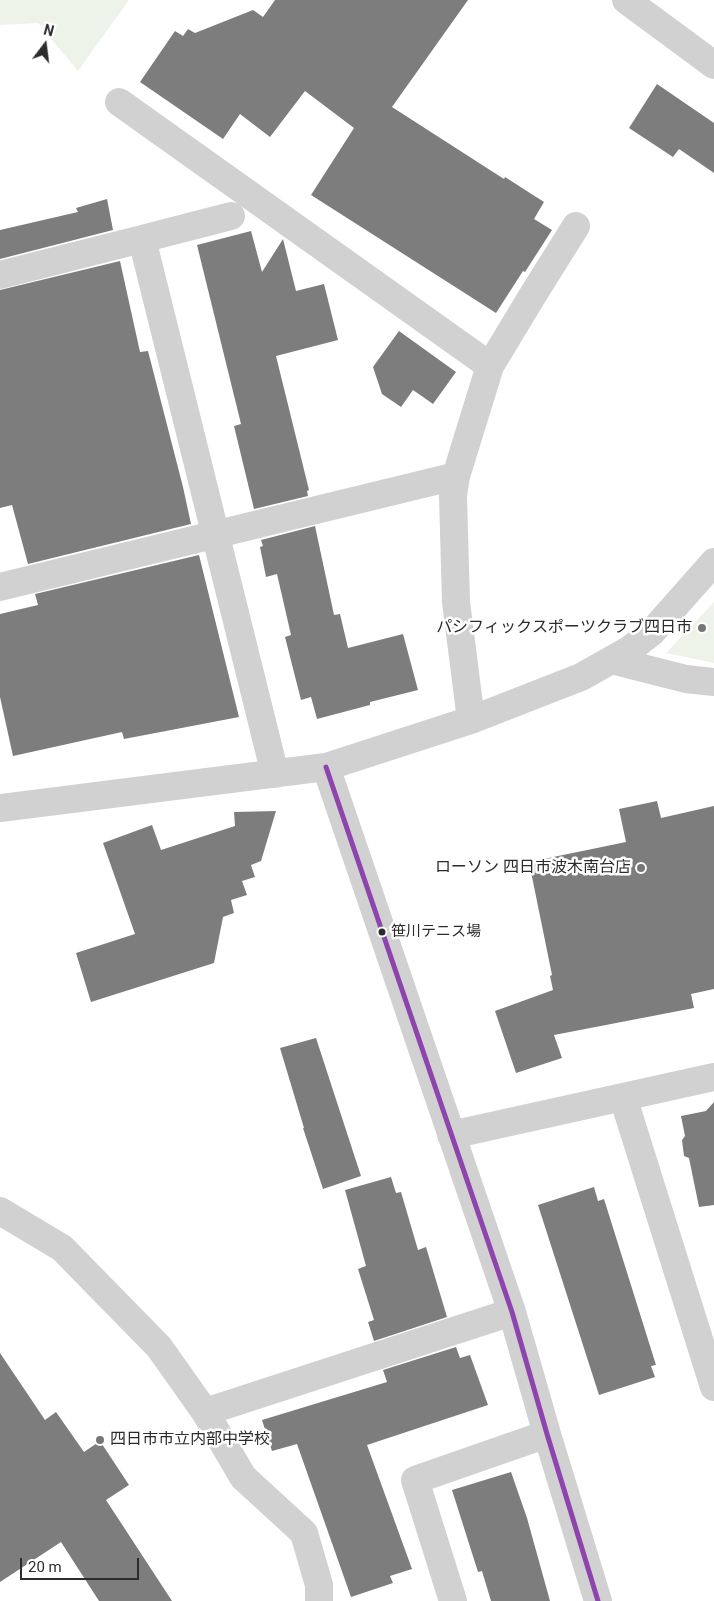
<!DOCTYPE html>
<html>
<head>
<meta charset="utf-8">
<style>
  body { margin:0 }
  #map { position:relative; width:714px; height:1601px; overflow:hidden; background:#fff; font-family:Roboto,sans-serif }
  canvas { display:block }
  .north { position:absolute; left:20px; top:20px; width:50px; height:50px; -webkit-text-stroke:4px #fff; paint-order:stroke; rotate:15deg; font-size:14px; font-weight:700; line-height:20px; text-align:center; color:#2c2c2c }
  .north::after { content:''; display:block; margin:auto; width:18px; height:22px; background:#2c2c2c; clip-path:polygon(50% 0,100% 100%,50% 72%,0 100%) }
  .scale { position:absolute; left:20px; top:1558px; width:119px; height:22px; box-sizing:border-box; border:2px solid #2c2c2c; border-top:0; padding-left:6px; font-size:15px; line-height:18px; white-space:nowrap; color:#2c2c2c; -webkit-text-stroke:4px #fff; paint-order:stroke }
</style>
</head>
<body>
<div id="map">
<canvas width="714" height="1601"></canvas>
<div class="north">N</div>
<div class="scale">20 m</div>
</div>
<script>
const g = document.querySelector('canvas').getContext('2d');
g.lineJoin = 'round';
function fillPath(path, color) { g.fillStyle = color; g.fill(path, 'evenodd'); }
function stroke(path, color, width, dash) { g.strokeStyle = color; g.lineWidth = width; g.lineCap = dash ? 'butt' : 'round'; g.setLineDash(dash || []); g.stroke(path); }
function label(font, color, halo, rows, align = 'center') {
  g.font = font + ' Roboto,"Noto Sans JP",sans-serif'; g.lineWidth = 5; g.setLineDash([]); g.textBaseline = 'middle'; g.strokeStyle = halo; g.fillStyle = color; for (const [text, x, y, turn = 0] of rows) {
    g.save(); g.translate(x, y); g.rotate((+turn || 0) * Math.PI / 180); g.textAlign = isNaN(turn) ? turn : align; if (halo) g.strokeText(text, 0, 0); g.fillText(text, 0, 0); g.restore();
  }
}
const green = new Path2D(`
  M 0,0 L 129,0 L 78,71 L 38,23 L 0,25 Z
  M 714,602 L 714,663 L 666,653 Z`);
const building = new Path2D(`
  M 275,0 L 468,0 L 392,107 L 504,179 L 505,177 L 544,202 L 534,219 L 552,230 L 525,272 L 523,271 L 496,313 L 311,195 L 354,128 L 305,91 L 270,137 L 240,114 L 223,139 L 140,82 L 175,31 L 183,36 L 188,29 L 195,33 L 253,10 L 263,17 Z
  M 657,84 L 714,123 L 714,173 L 679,149 L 673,157 L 629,128 Z
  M 107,199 L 113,230 L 0,259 L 0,230 L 78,212 L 76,208 Z
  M 251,231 L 262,272 L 283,239 L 296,291 L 324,284 L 338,340 L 276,356 L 309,490 L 307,491 L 308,496 L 254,509 L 234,426 L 241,424 L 197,245 Z
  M 120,261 L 140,352 L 148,351 L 183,487 L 191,524 L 28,564 L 12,505 L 0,508 L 0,290 Z
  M 399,331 L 456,372 L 433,404 L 413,390 L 401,407 L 382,394 L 373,367 Z
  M 315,526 L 334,615 L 340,614 L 348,648 L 403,634 L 418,690 L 370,702 L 370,705 L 317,719 L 311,697 L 301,700 L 285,637 L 291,635 L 277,574 L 266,577 L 260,547 L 263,546 L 261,540 Z
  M 199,555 L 239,717 L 124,739 L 122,732 L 13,756 L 0,697 L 0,614 L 38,605 L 35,594 Z
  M 657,801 L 661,818 L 714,806 L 714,989 L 691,994 L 694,1008 L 554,1035 L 562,1058 L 516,1073 L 495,1011 L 553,990 L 550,976 L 552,975 L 529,862 L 626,842 L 619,809 Z
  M 276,811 L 261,861 L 251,865 L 255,877 L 242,881 L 247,895 L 231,900 L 234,913 L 223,917 L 214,963 L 91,1002 L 76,953 L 135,934 L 103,843 L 152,825 L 161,850 L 235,826 L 234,812 Z
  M 316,1038 L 361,1176 L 323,1189 L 303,1128 L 304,1128 L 280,1048 Z
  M 714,1102 L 714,1205 L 699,1207 L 689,1158 L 684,1156 L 682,1140 L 685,1136 L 681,1116 L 706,1111 Z
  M 391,1177 L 396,1193 L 401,1192 L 418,1250 L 426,1247 L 447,1317 L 374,1341 L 368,1322 L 374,1320 L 358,1269 L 366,1266 L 345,1190 Z
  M 594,1187 L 598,1201 L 604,1199 L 656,1365 L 651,1366 L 655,1377 L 599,1395 L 538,1205 Z
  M 456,1347 L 460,1358 L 470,1355 L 488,1405 L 367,1445 L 412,1569 L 390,1576 L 393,1583 L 351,1597 L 297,1444 L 272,1451 L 262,1420 L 387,1382 L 383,1370 Z
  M 0,1353 L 45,1420 L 56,1412 L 84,1452 L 100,1441 L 129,1485 L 106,1500 L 172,1601 L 99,1601 L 61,1542 L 0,1582 Z
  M 511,1472 L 527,1518 L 550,1601 L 491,1601 L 482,1571 L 478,1572 L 452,1490 Z`);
const minor = new Path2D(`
  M 626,0 L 714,65
  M 119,102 L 490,366
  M 142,239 L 231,216
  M 0,275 L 142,239 L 275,774
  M 0,587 L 456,476
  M 611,660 L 686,679 L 714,682
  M 471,720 L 456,602 L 453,496 L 456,476 L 490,366 L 531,298 L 576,226
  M 326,767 L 512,1312 L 547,1434 L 598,1601
  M 0,808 L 326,767 L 471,720 L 581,677 L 629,650 L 652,632 L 714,562
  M 623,1097 L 714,1387
  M 451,1135 L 714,1077
  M 0,1211 L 62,1248 L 159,1347 L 205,1412 L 243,1477 L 304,1533 L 319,1585 L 319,1601
  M 205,1412 L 512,1312
  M 453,1601 L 415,1480 L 547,1434`);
const bus1 = new Path2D(`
  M 326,767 L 512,1312 L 547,1434 L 598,1601`);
const markers = [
  [702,628,5,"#767676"],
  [641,868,5,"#767676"],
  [382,932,4.5,"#2c2c2c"],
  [100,1440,5,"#767676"]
];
const busNames = [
  ["笹川テニス場",391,932]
];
const poiNames = [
  ["パシフィックスポーツクラブ四日市",692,628],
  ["ローソン 四日市波木南台店",631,868],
  ["四日市市立内部中学校",110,1440,"left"]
];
fillPath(green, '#eef3ea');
fillPath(building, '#7d7d7d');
stroke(minor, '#d1d1d1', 28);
stroke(bus1, '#8e44ad', 5);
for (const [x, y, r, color] of markers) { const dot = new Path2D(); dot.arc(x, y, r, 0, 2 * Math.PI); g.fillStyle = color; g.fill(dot); stroke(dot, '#fff', 2); }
label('15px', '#2c2c2c', '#fff', busNames, 'left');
label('16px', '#2c2c2c', '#fff', poiNames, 'right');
</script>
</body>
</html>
